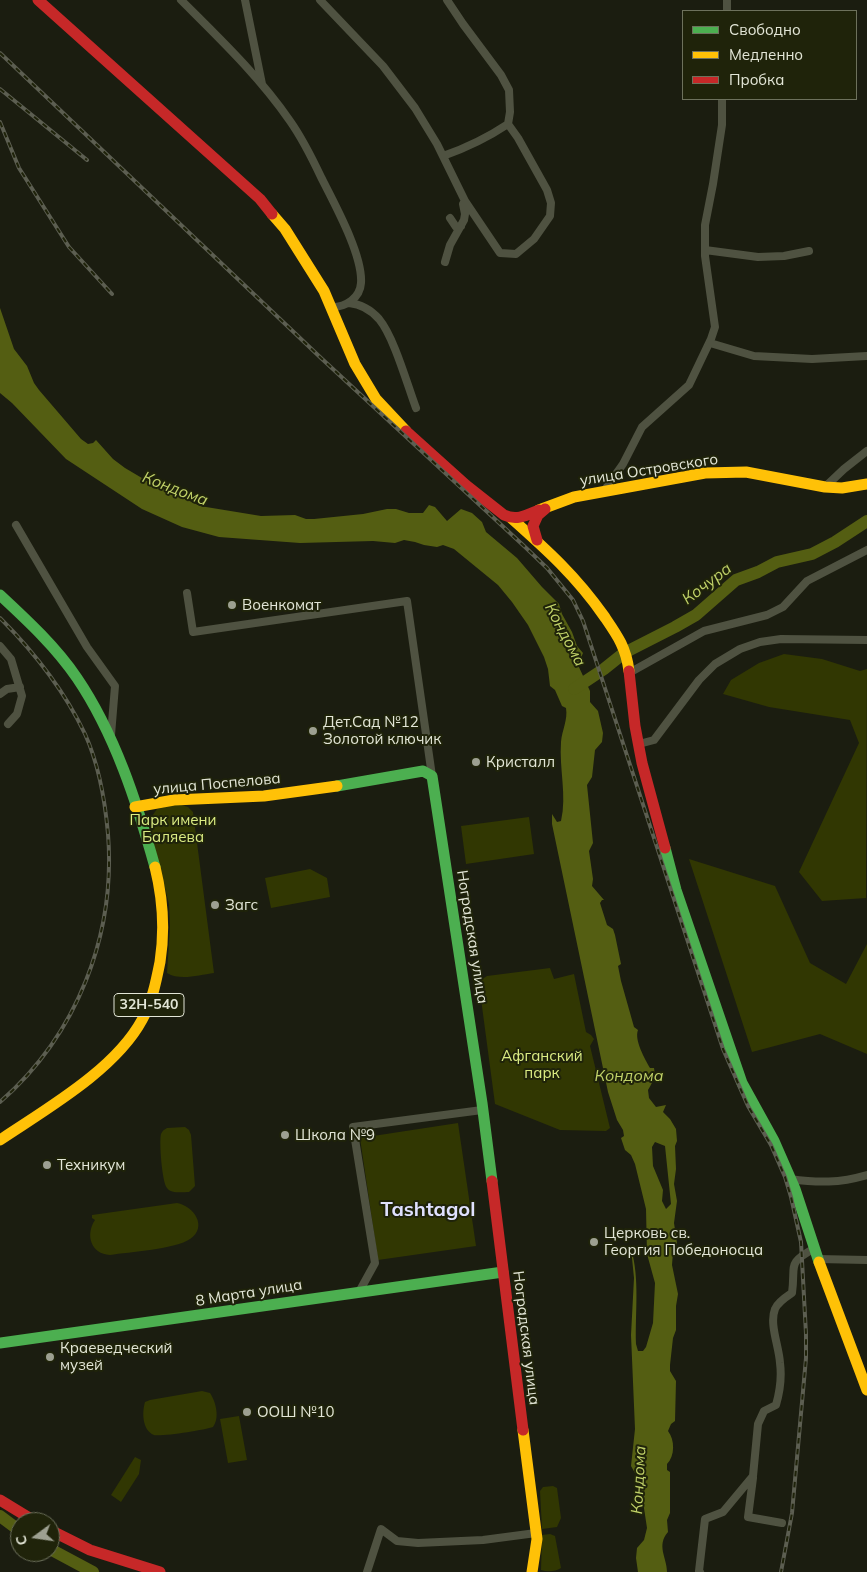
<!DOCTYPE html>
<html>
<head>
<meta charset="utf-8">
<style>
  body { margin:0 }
  #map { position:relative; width:867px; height:1572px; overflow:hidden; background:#1b1d10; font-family:Mulish,sans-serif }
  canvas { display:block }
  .legend { position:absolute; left:682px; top:10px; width:175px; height:90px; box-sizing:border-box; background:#1f230a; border:1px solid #6d715c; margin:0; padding:6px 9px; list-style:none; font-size:15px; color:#e3e6d7 }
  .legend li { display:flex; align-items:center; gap:10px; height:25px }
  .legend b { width:25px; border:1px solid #6d715c }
  .north { position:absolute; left:10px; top:1512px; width:50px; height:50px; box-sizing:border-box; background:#1f230a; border:1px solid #6d715c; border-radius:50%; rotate:256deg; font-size:14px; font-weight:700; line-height:20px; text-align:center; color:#e3e6d7 }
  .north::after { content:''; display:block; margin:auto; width:18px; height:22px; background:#9da091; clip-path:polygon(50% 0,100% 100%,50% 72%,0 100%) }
</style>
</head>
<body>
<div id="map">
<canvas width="867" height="1572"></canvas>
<ul class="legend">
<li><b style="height:6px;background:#4caf50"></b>Свободно</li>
<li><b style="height:6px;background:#ffc107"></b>Медленно</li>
<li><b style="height:6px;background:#c62828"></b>Пробка</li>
</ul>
<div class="north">С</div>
</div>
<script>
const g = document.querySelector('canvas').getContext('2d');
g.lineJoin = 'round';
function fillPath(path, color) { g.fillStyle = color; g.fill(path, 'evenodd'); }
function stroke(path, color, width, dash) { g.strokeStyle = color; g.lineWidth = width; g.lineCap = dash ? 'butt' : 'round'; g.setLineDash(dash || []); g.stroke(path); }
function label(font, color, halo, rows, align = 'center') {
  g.font = font + ' Mulish,sans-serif'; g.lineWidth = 4; g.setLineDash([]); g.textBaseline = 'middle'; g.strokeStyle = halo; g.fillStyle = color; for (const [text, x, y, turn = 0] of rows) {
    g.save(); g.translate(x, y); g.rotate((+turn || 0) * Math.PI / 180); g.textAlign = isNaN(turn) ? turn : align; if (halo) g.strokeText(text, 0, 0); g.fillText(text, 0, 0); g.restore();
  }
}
const green = new Path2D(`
  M 784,654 L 822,659 L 860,671 L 867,669 L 866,898 L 822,901 L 799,872 L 859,743 L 850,720 L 769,707 L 723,694 L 731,680 L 759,663 Z
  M 179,804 L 188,807 L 193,812 L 214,973 C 199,975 180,981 167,973 L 170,926 L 169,904 L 151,832 L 150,819 L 157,809 Z
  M 529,817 L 534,854 L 466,864 L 461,826 Z
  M 689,859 L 775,886 L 810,963 L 846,984 L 867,944 L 867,1054 L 820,1034 L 752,1052 Z
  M 310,869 L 327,878 L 330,897 L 271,908 L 265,878 Z
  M 550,968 L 554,979 L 574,974 L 586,1032 L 591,1035 L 594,1039 L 590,1046 L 610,1128 L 606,1131 L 560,1130 L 495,1104 L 479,984 L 481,980 L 487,976 Z
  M 458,1123 L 476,1246 L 378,1260 L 360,1138 Z
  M 185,1127 L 189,1130 L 191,1135 L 195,1186 L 189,1192 C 183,1192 171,1194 167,1188 C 162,1182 159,1141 161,1134 C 163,1130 164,1130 167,1128 Z
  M 177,1203 C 194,1206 208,1227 190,1239 C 176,1249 129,1252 110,1255 C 91,1254 85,1235 95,1220 L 92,1218 L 92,1215 Z
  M 202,1391 L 210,1393 C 216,1402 220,1418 213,1427 C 205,1430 160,1437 154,1435 C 142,1430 142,1412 145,1402 L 150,1400 Z
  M 239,1416 L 247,1460 L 228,1463 L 220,1419 Z
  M 135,1457 L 141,1460 L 139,1474 L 121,1502 L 111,1495 Z
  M 553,1486 L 557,1488 L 561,1518 L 557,1527 L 542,1529 L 540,1491 L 543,1487 Z
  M 550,1534 L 555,1536 L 561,1568 C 555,1572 547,1572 541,1570 L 542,1535 Z`);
const water = new Path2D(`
  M 0,308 L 14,349 L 27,366 L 34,383 L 39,390 L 81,439 L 88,444 L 93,443 L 96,440 L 113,459 L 125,468 L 147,481 L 200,506 L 261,516 L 295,515 L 306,519 L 314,519 L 363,514 L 387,509 L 396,509 L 409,513 L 423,513 L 429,505 L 435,507 L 447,521 L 461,509 L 472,513 L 482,522 L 486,532 L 517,558 L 542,587 L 559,604 L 562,614 L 572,632 L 577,646 L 583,653 L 578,665 L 590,691 L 590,702 L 598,711 L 603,733 L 602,742 L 595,750 L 592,777 L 587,785 L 593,843 L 589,851 L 593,879 L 592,886 L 604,900 L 602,900 L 600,903 L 607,925 L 613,929 L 615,935 L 621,964 L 618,966 L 621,981 L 634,1027 L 638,1030 C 634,1040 645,1059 650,1068 L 654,1068 C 656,1077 652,1083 648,1090 L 649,1098 L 656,1107 L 666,1105 L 663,1112 L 670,1119 L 676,1129 L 677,1141 L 675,1146 L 676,1169 L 674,1184 L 677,1201 L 674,1223 L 677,1243 L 673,1252 L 672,1265 L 678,1294 L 676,1306 L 676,1330 L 673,1338 L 670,1365 L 670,1371 L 676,1381 L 675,1421 L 671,1424 L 668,1431 C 675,1440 675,1456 667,1464 L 667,1470 L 670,1472 L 670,1513 L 667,1520 L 668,1532 C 656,1546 667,1557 667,1572 L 638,1572 L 636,1558 L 637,1548 L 644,1540 L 647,1528 L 640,1482 L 631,1466 L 635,1429 L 631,1335 L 634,1278 L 631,1248 C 640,1280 635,1311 636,1344 L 638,1351 L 643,1351 L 646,1347 L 653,1323 L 655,1283 L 647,1254 L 646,1209 L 635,1164 L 631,1155 L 625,1150 L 621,1138 L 624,1136 L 623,1130 L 617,1120 L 608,1092 L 552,824 L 552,814 L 557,822 L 561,821 C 567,795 559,769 561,742 C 562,730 568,720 566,708 L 562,706 L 555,690 L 550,686 L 548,669 L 544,657 L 528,625 L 512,602 L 498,585 L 454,549 L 443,545 L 437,547 L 424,545 L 415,542 L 404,540 L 395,543 L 373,541 L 300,543 L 219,537 L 182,527 L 142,509 L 66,459 L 12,403 L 0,393 ZM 655,1142 L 665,1146 L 671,1204 L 666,1209 L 662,1201 L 663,1190 L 653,1166 L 652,1147 Z`);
const river = new Path2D(`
  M 574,689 L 604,669 L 624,653 L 675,627 L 696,615 L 736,580 L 758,572 L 777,562 L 812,554 L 835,542 L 867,521
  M 0,1516 L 20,1531
  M 50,1549 L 93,1572`);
const street = new Path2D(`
  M 181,0 C 219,38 259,76 290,121 C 302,138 312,158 321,177 C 334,203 363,255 361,283 C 360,298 346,307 332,307
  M 245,0 L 262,84
  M 320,0 L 383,66 L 415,108 L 437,144 L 465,201 L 500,253 L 516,254 L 534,239 L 550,216 L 551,203 L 547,190 L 518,138 L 508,124
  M 727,0 L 727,11
  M 443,156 C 466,148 487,138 508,124 L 510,112 L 509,90 L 501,75 L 463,24 L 447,0
  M 450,218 L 456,227 L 461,226
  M 705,250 L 758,257 L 784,256 L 809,251
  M 445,262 L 450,245 L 464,220 L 465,214 L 463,204 L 465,201
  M 349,303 C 360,304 371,310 379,319 C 394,337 407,384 416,408
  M 710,343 L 754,356 L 812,359 L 867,356
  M 825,487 L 844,469 L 867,451
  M 604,491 L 623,464 L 642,427 L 689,385 L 711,339 L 715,327 L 705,256 L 705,225 L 713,184 L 722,125 L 722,99
  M 16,525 L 87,647 L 115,686 L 111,735
  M 187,593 L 193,632 L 407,601 L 432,776
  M 0,646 L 11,659 L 22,696 L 17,714 L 8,724
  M 629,673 L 704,631 L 767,615 L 783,607 L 807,581 L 867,550
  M 0,694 L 7,689 L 20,687
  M 639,744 L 654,740 L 699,680 L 715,664 L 740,649 L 760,642 L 781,639 L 867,640
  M 790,1179 C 819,1183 839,1183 867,1175
  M 818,1259 L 867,1260
  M 359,1292 L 375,1263 L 353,1127 L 482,1110
  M 753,1478 L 748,1517 L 782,1523
  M 367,1572 L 381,1529 L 397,1541 L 418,1543 L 483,1540 L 536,1533
  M 700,1572 L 699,1571 L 705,1519 L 723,1512 L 753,1476 L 758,1424 L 764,1411 L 776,1405 C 780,1391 782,1378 780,1363 C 779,1346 769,1324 775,1309 C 778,1302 786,1297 792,1293 C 796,1264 786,1264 815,1248`);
const fast = new Path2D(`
  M 0,595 C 28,621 56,647 77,678 C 115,734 137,803 155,867
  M 337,786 L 423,771 L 432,776 L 482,1103 L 492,1181
  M 665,848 L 676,890 L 742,1083 L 774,1141 L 795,1189 L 819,1262
  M 0,1343 L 503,1272`);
const slow = new Path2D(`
  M 272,214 L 285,229 L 324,291 L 355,364 L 376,399 L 406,431
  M 539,510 L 574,497 L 705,473 L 746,472 L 825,487 L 842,488 L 867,484
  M 511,518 C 547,550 576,576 604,616 C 617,635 626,647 629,671
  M 135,807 L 174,800 L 264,796 L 337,786
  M 0,1140 C 46,1109 115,1070 142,1020 C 152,1002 156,982 160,962 C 165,930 163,899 155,867
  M 819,1262 L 867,1390
  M 523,1430 L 537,1539 L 532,1572`);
const jam = new Path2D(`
  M 38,0 L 260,199 L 272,214
  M 406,431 L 466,485 L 504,515 C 517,521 527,515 539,510
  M 537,540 L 533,526 L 538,515 L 545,509
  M 629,671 L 635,726 L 642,763 L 665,848
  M 492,1181 L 523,1430
  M 0,1500 L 36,1522
  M 50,1530 L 90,1550 L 160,1572`);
const rail = new Path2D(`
  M 0,53 L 321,358 L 524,546 L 547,568 L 573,600 L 583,621 L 723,1049 L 748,1106 L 771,1145 L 785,1177 L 791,1197 L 801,1242 L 806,1334 L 806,1358 L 792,1513 L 781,1572
  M 0,89 L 87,160
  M 0,122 L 19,168 L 69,247 L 112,294
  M 0,618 C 34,652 64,690 85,734 C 99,765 105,800 108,834 C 116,935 77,1035 0,1102`);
const markers = [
  [232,605,5,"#9da091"],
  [313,731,5,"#9da091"],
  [476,762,5,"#9da091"],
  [215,905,5,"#9da091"],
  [285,1135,5,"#9da091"],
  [47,1165,5,"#9da091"],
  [594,1242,5,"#9da091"],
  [50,1357,5,"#9da091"],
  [247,1412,5,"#9da091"]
];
const shields = [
  [149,1005,70]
];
const shieldNames = [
  ["32Н-540",149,1005]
];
const streetNames = [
  ["улица Островского",649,470,-9],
  ["улица Поспелова",217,784,-5],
  ["Ноградская улица",472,937,81],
  ["8 Марта улица",249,1293,-9],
  ["Ноградская улица",526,1338,83]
];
const poiNames = [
  ["Военкомат",242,605],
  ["Дет.Сад №12",323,722],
  ["Золотой ключик",323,739],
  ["Кристалл",486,762],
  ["Загс",225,905],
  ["Школа №9",295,1135],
  ["Техникум",57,1165],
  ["Церковь св.",604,1233],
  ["Георгия Победоносца",604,1250],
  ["Краеведческий",60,1348],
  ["музей",60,1365],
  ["ООШ №10",257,1412]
];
const parkNames = [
  ["Парк имени",173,820],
  ["Баляева",173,837],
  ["Афганский",542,1056],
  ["парк",542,1073]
];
const waterNames = [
  ["Кондома",175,489,21],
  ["Кочура",707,584,-37],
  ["Кондома",565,635,62],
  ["Кондома",629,1076],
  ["Кондома",639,1480,-87]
];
const districtNames = [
  ["Tashtagol",428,1210]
];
fillPath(green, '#313702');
fillPath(water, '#545e12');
stroke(river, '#545e12', 12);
stroke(street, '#4f5241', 8);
stroke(fast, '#4caf50', 11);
stroke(slow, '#ffc107', 11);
stroke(jam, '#c62828', 11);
stroke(rail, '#5c5e51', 4);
stroke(rail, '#1f230a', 2, [5.5]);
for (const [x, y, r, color] of markers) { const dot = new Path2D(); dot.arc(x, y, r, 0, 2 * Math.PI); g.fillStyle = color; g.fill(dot); stroke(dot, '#1f230a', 2); }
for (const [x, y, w] of shields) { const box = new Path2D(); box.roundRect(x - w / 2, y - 11.5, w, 23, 4); g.fillStyle = '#1f230a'; g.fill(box); stroke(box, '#e3e6d7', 1); }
label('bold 14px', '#e3e6d7', null, shieldNames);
label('15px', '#e3e6d7', '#1f230a', streetNames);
label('15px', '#e3e6d7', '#1f230a', poiNames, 'left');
label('15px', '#dbec83', '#1f230a', parkNames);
label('italic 16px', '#c0d168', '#1f230a', waterNames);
label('bold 20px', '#e0e1fe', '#1f230a', districtNames);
</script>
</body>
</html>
